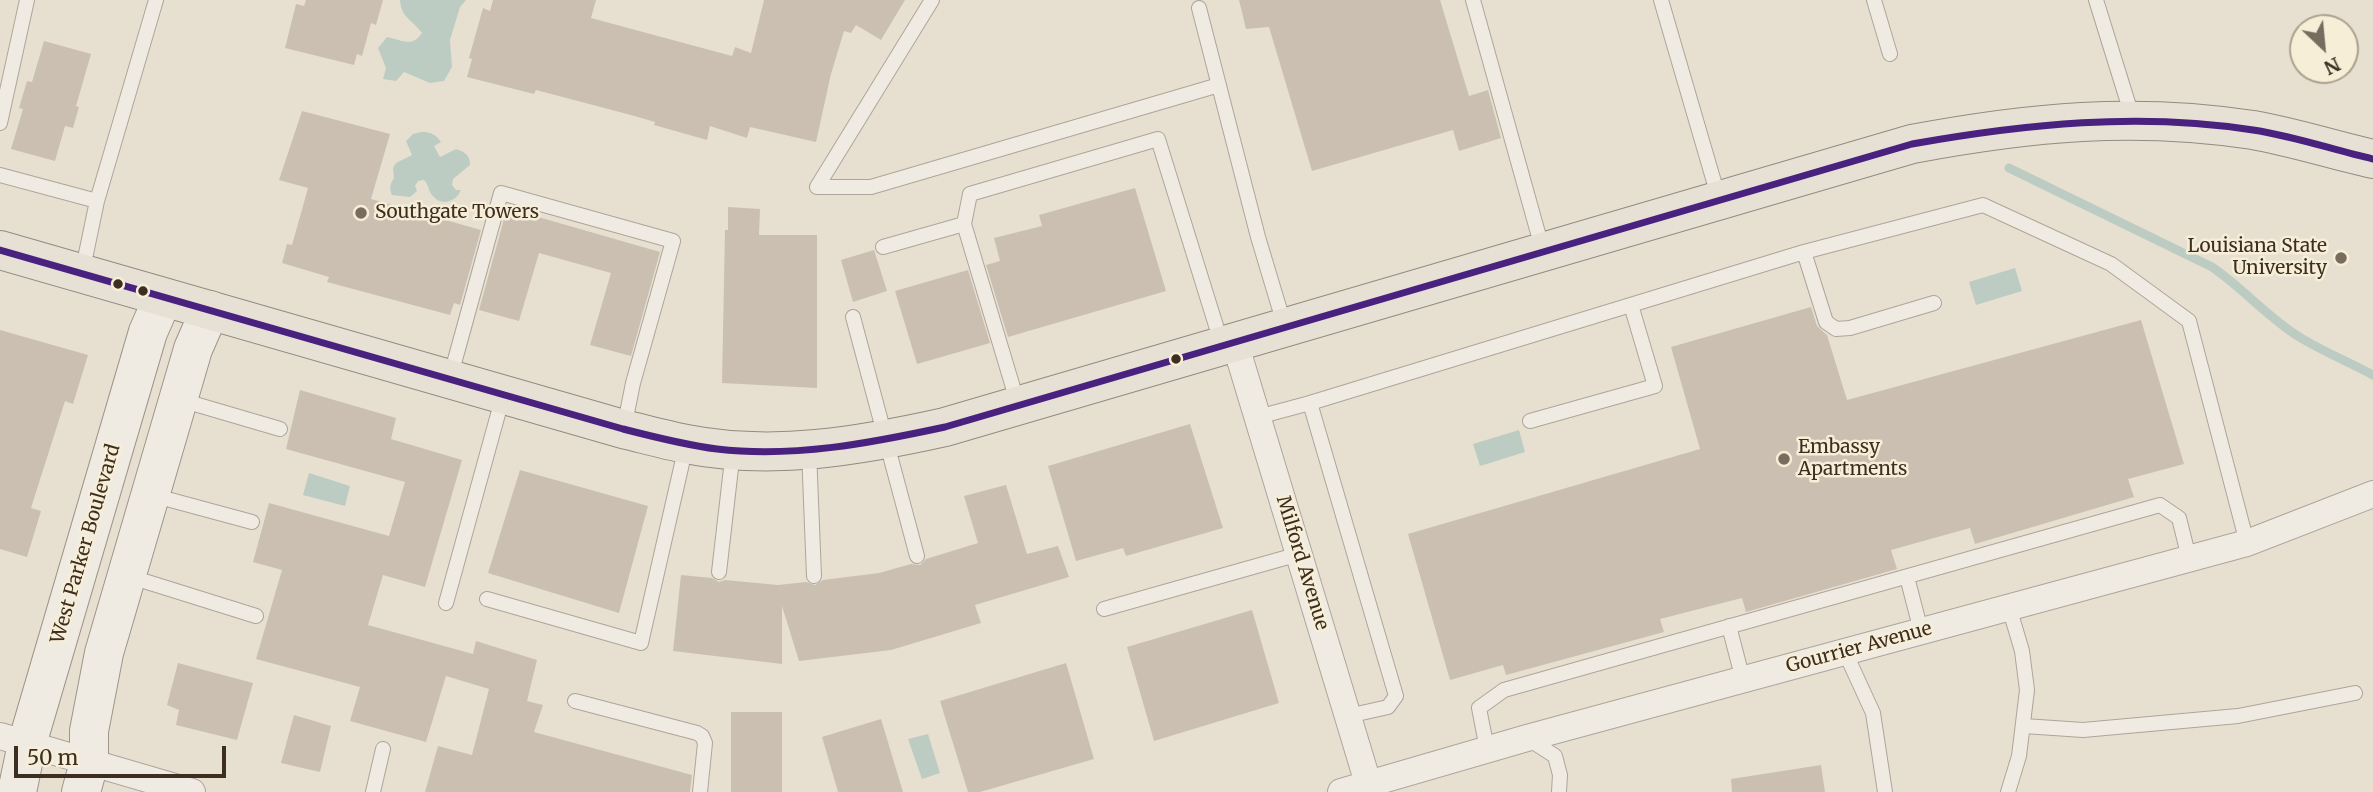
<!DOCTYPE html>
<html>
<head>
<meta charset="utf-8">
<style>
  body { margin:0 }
  #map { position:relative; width:2373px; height:792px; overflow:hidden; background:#e7e0d1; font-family:Merriweather,serif }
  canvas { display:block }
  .north { position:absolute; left:2289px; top:14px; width:70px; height:70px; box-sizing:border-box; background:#f7eed8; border:2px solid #ada18e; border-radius:50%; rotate:154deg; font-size:19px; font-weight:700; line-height:28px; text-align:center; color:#3d2e20 }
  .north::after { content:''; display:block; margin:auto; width:24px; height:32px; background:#786c5e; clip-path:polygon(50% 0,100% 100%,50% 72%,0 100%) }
  .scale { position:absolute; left:14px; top:746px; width:212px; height:32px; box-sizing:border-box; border:4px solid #3d2e20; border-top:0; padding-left:9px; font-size:21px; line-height:24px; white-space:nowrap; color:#3d2e20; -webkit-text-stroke:5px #f7eed8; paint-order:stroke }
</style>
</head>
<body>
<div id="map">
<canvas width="2373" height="792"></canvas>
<div class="north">N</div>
<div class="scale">50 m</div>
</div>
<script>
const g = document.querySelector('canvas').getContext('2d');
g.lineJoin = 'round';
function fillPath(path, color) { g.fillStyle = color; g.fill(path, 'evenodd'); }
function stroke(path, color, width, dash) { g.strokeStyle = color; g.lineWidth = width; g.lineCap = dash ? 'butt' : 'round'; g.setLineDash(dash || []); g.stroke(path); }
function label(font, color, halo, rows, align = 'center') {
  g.font = font + ' Merriweather,serif'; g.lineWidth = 5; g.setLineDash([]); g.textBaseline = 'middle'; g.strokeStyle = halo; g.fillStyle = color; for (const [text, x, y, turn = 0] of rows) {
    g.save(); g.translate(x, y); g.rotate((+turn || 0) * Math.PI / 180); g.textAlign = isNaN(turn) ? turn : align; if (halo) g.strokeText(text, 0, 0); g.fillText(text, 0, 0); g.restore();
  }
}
const water = new Path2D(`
  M 400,0 L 466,0 L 460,7 L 450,40 L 452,67 L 444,81 L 430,83 L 404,72 L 396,81 L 383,79 L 386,68 L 378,48 L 387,37 C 402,40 412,48 422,33 C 413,20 401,18 400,0 Z
  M 421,132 C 431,132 435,134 441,142 L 434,146 L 440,157 L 456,149 C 465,152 470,155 470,165 L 453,179 L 452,185 L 456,190 L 461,190 C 456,202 441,207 432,195 C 428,190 429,185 424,180 L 418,181 L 415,186 L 417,191 L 410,197 L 392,195 C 389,188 390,184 394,178 L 393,168 L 396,163 L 412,155 L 406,141 L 413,134 Z
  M 2015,268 L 2022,291 L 1976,305 L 1969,282 Z
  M 1519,430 L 1525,452 L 1480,466 L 1473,444 Z
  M 309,473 L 350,486 L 345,506 L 303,495 Z
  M 928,734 L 940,773 L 922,779 L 908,739 Z`);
const stream = new Path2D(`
  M 2009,168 L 2212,267 C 2243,288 2268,318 2301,338 C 2324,352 2349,362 2373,375`);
const building = new Path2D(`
  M 306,0 L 383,0 L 376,25 L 371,23 L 362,56 L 357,54 L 354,65 L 285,48 L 296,4 L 304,6 Z
  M 493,0 L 596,0 L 591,18 L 732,56 L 735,47 L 751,53 L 764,0 L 905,0 L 881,40 L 856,25 L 851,33 L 844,31 L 831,74 L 816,142 L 750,127 L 747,138 L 710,126 L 707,140 L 654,125 L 655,122 L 631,115 L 536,90 L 534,94 L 467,77 L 472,59 L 469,58 L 483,8 L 490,11 Z
  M 1239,0 L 1440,0 L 1469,96 L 1488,90 L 1501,138 L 1459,151 L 1453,130 L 1312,171 L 1269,27 L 1246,29 Z
  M 44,41 L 91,54 L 76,106 L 79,107 L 73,128 L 65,126 L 55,161 L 11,149 L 23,109 L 19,108 L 27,81 L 32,82 Z
  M 302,111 L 390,134 L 371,199 L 481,230 L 460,305 L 454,303 L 450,315 L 327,282 L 329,277 L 282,263 L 287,244 L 292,245 L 308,188 L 279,180 Z
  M 1135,188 L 1166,291 L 1008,337 L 986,265 L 1000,261 L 994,238 L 1042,226 L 1039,215 Z
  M 728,207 L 760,209 L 759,235 L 817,235 L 817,388 L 722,383 L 725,230 L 728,230 Z
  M 507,208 L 660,252 L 631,356 L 590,345 L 611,273 L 539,253 L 519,321 L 479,310 Z
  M 874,250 L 887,291 L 853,302 L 841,260 Z
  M 968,270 L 990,343 L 917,364 L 895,291 Z
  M 1811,307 L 1817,326 L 1827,335 L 1847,400 L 2141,320 L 2184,464 L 2128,479 L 2134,497 L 1975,544 L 1970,528 L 1891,550 L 1897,569 L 1746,612 L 1742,598 L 1660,619 L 1664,632 L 1506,675 L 1503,665 L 1450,680 L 1408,534 L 1700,449 L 1671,347 Z
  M 0,330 L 88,355 L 73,404 L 65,401 L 31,508 L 41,511 L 27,557 L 0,549 Z
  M 300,390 L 396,418 L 391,439 L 462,460 L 425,587 L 383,575 L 368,625 L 473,654 L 476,641 L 537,660 L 527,701 L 543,705 L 534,732 L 692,775 L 690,792 L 425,792 L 438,746 L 472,755 L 489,689 L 446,676 L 426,742 L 350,721 L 360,687 L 256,659 L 282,570 L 253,562 L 269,503 L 389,536 L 405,482 L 286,449 Z
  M 1190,424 L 1223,528 L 1126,556 L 1123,548 L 1076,561 L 1048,466 Z
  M 520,470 L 648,506 L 619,613 L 488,573 Z
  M 1006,485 L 1027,554 L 1058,546 L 1069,577 L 975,605 L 981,623 L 891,650 L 799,661 L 782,606 L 782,664 L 673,651 L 681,575 L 712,578 L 719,582 L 725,580 L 778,585 L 806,582 L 815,585 L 823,580 L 879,573 L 911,564 L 920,565 L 926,559 L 978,543 L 964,496 Z
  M 1252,610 L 1279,703 L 1154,741 L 1127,647 Z
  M 178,663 L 253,683 L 237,740 L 176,725 L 179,710 L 167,705 Z
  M 1066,663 L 1094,759 L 980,792 L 968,792 L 940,701 Z
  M 731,712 L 782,712 L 782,792 L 731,792 Z
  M 294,715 L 331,726 L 320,772 L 281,763 Z
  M 881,719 L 903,792 L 838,792 L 822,737 Z
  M 1821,765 L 1825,792 L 1732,792 L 1731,779 Z`);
const lane = new Path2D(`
  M 1473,0 L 1543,251
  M 1661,0 L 1719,199
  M 1874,0 L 1890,54
  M 2096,0 L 2133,119
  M 1199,8 L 1258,237 L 1285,327
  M 0,123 L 27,0
  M 0,175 L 97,201
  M 817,187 L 871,187 L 1219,85
  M 817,187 L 932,0
  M 964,224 L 970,194 L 1158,139 L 1222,345
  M 883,247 L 964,224 L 1018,404
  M 1804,252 L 1826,322 L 1836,329 L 1850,328 L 1934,303
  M 82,273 L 97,201 L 156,0
  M 853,317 L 917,556
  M 450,378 L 501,193 L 673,241 L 633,383 L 624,428
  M 181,400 L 280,429
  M 1258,417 L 1310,403
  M 1530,421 L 1655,386 L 1631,305
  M 809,451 L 814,576
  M 152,495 L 252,522
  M 719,572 L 733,451
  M 128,576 L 256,616
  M 1907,577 L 1921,631
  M 487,599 L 641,643 L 686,446
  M 446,603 L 503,396
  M 1104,609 L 1299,554
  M 1729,626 L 1743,680
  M 1845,652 L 1873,713 L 1885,792
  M 575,701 L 697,733 L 702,736 L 705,743 L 700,792
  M 1348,716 L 1388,707 L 1396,696 L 1310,403 L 1804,252 L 1983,205 L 2111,264 L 2189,321 L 2247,543
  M 2024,726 L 2083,730 L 2238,716 L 2355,693
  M 1527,738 L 1555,756 L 1560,775 L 1559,792
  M 1487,749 L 1479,708 L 1504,690 L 2160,505 L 2179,518 L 2189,558
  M 373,792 L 383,749
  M 2008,792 L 2019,756 L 2027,690 L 2022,651 L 2009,607`);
const street = new Path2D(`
  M 1235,343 L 1368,783
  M 0,736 L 192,792
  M 1341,792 L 1527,738 L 2247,543 L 2373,494`);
const secondary = new Path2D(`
  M 17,792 L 27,744 L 148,332 L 163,298
  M 81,792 L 89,763 L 89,731 L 104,653 L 193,349 L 210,310`);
const primary = new Path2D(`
  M 0,250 L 623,429 C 644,434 665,440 686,444 C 773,461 860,446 945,427 L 1912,144 C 2030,122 2133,112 2253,130 C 2293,137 2333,150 2373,159`);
const bus1 = new Path2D(`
  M 0,250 L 623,429 C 654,437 685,445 717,449 C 794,458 871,443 945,427 L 1912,144 C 2025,124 2139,112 2253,130 C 2294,136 2333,150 2373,159`);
const markers = [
  [361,213,7,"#786c5e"],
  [2341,258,7,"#786c5e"],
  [118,284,6,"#3d2e20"],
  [143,291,6,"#3d2e20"],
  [1176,359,6,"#3d2e20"],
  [1784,459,7,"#786c5e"]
];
const poiNames = [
  ["Southgate Towers",375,213],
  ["Louisiana State",2327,247,"right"],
  ["University",2327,269,"right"],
  ["Embassy",1798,448],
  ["Apartments",1798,470]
];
const streetNames = [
  ["West Parker Boulevard",86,544,-74],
  ["Milford Avenue",1302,563,73],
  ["Gourrier Avenue",1859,648,-15]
];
fillPath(water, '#bcccc2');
stroke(stream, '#bcccc2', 9);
fillPath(building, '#cbbfb2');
stroke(lane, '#ada599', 16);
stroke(street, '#ada599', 28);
stroke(secondary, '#9c958a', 40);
stroke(primary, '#928b80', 40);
stroke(lane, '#efebe3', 14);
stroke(street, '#efebe3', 26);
stroke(secondary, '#efebe3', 38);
stroke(primary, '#e6e1d4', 38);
stroke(bus1, '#49217f', 7);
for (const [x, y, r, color] of markers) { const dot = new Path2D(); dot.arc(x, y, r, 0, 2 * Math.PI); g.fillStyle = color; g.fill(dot); stroke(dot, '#f7eed8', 2.5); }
label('19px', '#3d2e20', '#f7eed8', poiNames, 'left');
label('19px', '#3d2e20', '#f7eed8', streetNames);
</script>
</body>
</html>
